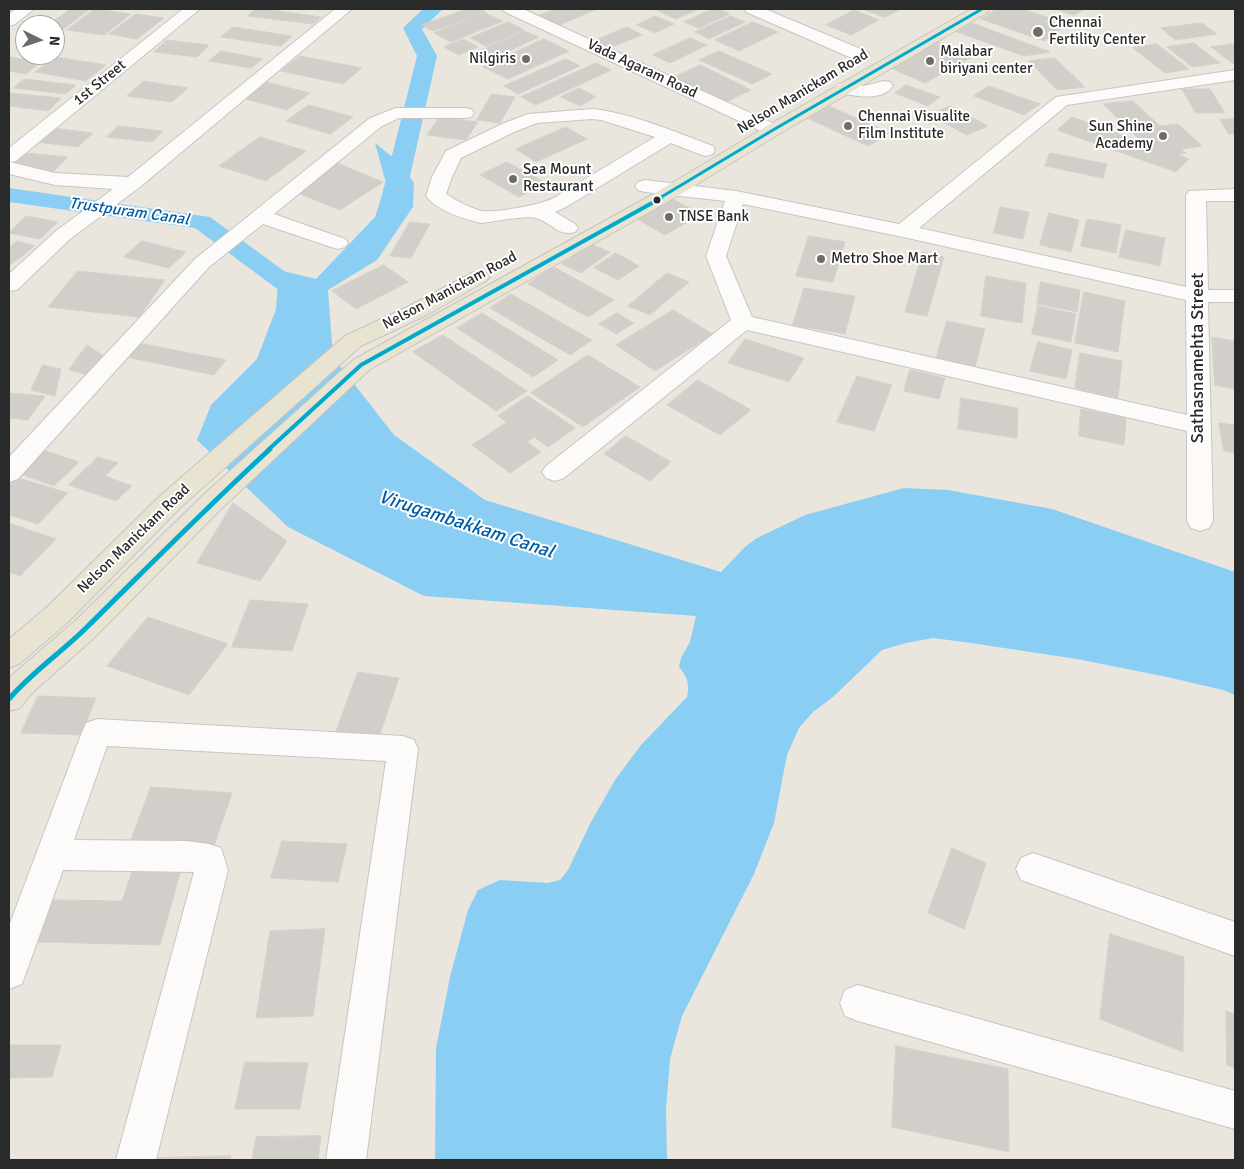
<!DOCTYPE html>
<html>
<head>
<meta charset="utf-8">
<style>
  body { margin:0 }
  #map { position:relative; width:1244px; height:1169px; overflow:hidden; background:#eae6de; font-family:Signika,sans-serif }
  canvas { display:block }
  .frame { position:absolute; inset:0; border:10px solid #2a2a2a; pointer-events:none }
  .north { position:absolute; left:15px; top:15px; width:50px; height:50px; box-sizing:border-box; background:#fff; border:1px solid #aaa; border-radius:50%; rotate:94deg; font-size:14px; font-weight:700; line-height:20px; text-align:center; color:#2a2a2a }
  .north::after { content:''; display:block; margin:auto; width:18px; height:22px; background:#6d6c69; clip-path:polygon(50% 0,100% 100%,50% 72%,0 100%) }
</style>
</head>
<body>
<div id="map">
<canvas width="1244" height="1169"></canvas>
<div class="frame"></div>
<div class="north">N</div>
</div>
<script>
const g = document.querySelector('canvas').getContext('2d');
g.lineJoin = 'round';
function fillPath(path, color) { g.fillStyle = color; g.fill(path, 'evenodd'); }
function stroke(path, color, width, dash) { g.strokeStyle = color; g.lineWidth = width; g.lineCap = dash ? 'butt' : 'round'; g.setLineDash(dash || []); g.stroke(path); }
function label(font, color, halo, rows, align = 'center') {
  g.font = font + ' Signika,sans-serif'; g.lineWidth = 4; g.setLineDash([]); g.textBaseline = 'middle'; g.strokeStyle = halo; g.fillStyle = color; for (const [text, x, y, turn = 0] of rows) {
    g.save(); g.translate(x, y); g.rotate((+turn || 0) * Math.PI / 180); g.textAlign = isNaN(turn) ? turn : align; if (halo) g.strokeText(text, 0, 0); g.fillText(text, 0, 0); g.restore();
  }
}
const water = new Path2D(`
  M 375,143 L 401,164 L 414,183 L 413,207 L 377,260 L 328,290 L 333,357 L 394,435 L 485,500 L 721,572 L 745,547 L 757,538 L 805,515 L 904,488 L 948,490 L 1052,509 L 1235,572 L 1235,695 L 1223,690 L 1167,677 L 1077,659 L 971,643 L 933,638 L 906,643 L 882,650 L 833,697 L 813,712 L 799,728 L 787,755 L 774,823 L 754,874 L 682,1016 L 670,1059 L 666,1109 L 667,1160 L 435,1160 L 436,1048 L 450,977 L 468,910 L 478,890 L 500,880 L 548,883 L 560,880 L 568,870 L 591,822 L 615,780 L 641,745 L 687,697 C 690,684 687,676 679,667 L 681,658 L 690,642 L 696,616 L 424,596 L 288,527 L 197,440 L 211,405 L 257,359 L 276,309 L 279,270 L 316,279 L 375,217 L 386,183 Z`);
const canal = new Path2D(`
  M 423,9 L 443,9 L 422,29 L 437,56 L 403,207 L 399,212 L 391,214 L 383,212 L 379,207 L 417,56 L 403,28 Z
  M 9,188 L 210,217 L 321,298 L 325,303 L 321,308 L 312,311 L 303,308 L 195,228 L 9,202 Z`);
const building = new Path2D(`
  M 71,9 L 90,9 L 62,30 L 55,29 L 55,25 L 48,25 Z
  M 95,9 L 131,14 L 104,35 L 67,30 Z
  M 256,9 L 272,9 L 271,10 L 321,17 L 313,24 L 248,16 Z
  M 467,9 L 481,9 L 486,12 L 433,31 L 422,25 Z
  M 556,9 L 597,9 L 559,25 L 540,15 Z
  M 663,9 L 699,9 L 676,19 L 658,11 Z
  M 713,9 L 719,9 L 730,14 L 699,28 L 684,22 Z
  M 862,9 L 901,9 L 885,17 Z
  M 997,9 L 1022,9 L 1068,24 L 1044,41 L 981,19 Z
  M 1056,9 L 1085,9 L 1074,15 Z
  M 854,10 L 879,20 L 851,35 L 826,25 Z
  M 485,13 L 503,21 L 451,42 L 434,33 Z
  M 136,14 L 164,18 L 137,39 L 109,34 Z
  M 655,16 L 674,24 L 655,33 L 637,25 Z
  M 731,16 L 745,22 L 709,39 L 695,32 Z
  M 508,22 L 524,30 L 486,46 L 470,38 Z
  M 753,22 L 778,32 L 739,51 L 715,40 Z
  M 972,23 L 1050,52 L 1024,56 L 957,32 Z
  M 1202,23 L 1217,34 L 1175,40 L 1161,28 Z
  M 233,27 L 292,36 L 281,46 L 221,37 Z
  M 627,27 L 642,35 L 607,49 L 592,42 Z
  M 524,31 L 539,37 L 485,62 L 471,55 Z
  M 690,38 L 707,45 L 670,63 L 653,55 Z
  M 463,39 L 478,47 L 459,55 L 444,47 Z
  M 544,39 L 569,51 L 508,79 L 483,67 Z
  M 167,40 L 209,45 L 197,57 L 154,52 Z
  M 935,41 L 974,56 L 925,83 L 886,66 Z
  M 1194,43 L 1220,63 L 1192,67 L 1167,47 Z
  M 1157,44 L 1189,69 L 1165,73 L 1133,48 Z
  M 1232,44 L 1235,46 L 1235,63 L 1232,63 L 1211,47 Z
  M 221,51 L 263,59 L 251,68 L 209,61 Z
  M 719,51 L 772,74 L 752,84 L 699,60 Z
  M 300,56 L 362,68 L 343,84 L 281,71 Z
  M 9,57 L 41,62 L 26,74 L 9,71 Z
  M 56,57 L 106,65 L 86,81 L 35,72 Z
  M 1055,58 L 1085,87 L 1057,90 L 1029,61 Z
  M 566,59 L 580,66 L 518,94 L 504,86 Z
  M 596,63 L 611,70 L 536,105 L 521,97 Z
  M 701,65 L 751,90 L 724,103 L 674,77 Z
  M 24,79 L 76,85 L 66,94 L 14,88 Z
  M 144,81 L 188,88 L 172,102 L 127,96 Z
  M 266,82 L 310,93 L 287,110 L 242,98 Z
  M 906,85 L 940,97 L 928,106 L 895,93 Z
  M 989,86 L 1040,104 L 1024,115 L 974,96 Z
  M 579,88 L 596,97 L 580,106 L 561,97 Z
  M 1182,89 L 1210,89 L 1225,113 L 1196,113 Z
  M 9,93 L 61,98 L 48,111 L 9,106 Z
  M 492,94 L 515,97 L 500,123 L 477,120 Z
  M 1133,101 L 1160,126 L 1178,124 L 1202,146 L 1181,149 L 1186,153 L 1178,154 L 1189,159 L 1176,172 L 1057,130 L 1072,117 L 1142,142 L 1103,104 Z
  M 309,105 L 353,117 L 330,134 L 286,121 Z
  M 829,106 L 890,133 L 868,146 L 807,118 Z
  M 950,106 L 988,126 L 967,135 L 929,115 Z
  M 440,117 L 478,122 L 466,140 L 427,135 Z
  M 1220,119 L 1235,119 L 1235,134 L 1229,134 Z
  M 118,126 L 163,131 L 152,142 L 107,137 Z
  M 566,127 L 587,139 L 536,162 L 516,149 Z
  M 52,128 L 93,133 L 78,147 L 36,142 Z
  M 260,137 L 306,151 L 266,181 L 219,166 Z
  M 26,153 L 68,157 L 54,171 L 12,167 Z
  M 1050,153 L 1107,164 L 1103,178 L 1045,166 Z
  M 507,162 L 546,183 L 519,197 L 480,175 Z
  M 337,163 L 383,182 L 340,210 L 293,191 Z
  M 673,199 L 701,214 L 665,235 L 637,219 Z
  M 1000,207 L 1029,212 L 1023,239 L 994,233 Z
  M 1049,213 L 1079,220 L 1071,252 L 1040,245 Z
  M 26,216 L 58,222 L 40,239 L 9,233 Z
  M 1087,219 L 1121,225 L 1116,253 L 1081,246 Z
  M 410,222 L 430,224 L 411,258 L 390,256 Z
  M 1126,230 L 1165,238 L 1160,266 L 1119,257 Z
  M 809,236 L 845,242 L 833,282 L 796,276 Z
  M 17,241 L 35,246 L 9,266 L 9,248 Z
  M 142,241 L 186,252 L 169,268 L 124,257 Z
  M 591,244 L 610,252 L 581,273 L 562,264 Z
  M 923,252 L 944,257 L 927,316 L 905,312 Z
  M 616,253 L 639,266 L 618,280 L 594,268 Z
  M 384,265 L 408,282 L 356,309 L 332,291 Z
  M 554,267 L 614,300 L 588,317 L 528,284 Z
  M 78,271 L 165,280 L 139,317 L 48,307 Z
  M 667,273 L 689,282 L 650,315 L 628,306 Z
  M 986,276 L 1026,283 L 1022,323 L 981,316 Z
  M 1041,282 L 1080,290 L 1077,312 L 1037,304 Z
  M 804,288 L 855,296 L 845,334 L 793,325 Z
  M 1084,292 L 1125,301 L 1118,352 L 1075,343 Z
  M 511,294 L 592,340 L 570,355 L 490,308 Z
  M 1038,306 L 1076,314 L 1071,342 L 1032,334 Z
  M 673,310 L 713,334 L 655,371 L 616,345 Z
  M 482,313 L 558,360 L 533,377 L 457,328 Z
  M 617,313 L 634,323 L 617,334 L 599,324 Z
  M 947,321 L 985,329 L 975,367 L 936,359 Z
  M 443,335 L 527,391 L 496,411 L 413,352 Z
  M 1212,337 L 1235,341 L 1235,389 L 1215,385 Z
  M 745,339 L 804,358 L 789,382 L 728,363 Z
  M 133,342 L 226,360 L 214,375 L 121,356 Z
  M 1038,342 L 1072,350 L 1066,379 L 1030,371 Z
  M 87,345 L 104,356 L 88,375 L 69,370 Z
  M 1080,353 L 1122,361 L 1118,398 L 1075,388 Z
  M 588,355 L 640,387 L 583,427 L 531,393 Z
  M 43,365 L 61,369 L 55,396 L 31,390 Z
  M 910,370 L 945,378 L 939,399 L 904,391 Z
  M 857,376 L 892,385 L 874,431 L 837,422 Z
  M 698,380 L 751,410 L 720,435 L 667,405 Z
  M 9,393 L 45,396 L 28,420 L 9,418 Z
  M 528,396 L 575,428 L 548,447 L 534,437 L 527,442 L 541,452 L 510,473 L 472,445 L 507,422 L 498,416 Z
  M 961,398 L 1018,408 L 1017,438 L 958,429 Z
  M 1081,409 L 1126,418 L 1124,445 L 1079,436 Z
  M 1219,423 L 1235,425 L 1235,453 L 1224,451 Z
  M 626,436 L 671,462 L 650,481 L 604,454 Z
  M 40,449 L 79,462 L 54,486 L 15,472 Z
  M 98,457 L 118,463 L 105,476 L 132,486 L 116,501 L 69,485 Z
  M 15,477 L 68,493 L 38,524 L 9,515 L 9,483 Z
  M 233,503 L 287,541 L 260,581 L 197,563 Z
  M 9,523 L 56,539 L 20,576 L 9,572 Z
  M 250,600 L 308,604 L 292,651 L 232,647 Z
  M 148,617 L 228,644 L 189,695 L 107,666 Z
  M 358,672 L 399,678 L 379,737 L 336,732 Z
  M 38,696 L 96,698 L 81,735 L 21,733 Z
  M 151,787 L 232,793 L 214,846 L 131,840 Z
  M 282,841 L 347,844 L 338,882 L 271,878 Z
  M 952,848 L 986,863 L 964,929 L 928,913 Z
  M 132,872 L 180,873 L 160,945 L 37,942 L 53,900 L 122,901 Z
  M 325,929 L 313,1016 L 256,1018 L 270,931 Z
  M 1110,934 L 1184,957 L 1183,1052 L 1100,1019 Z
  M 1226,1011 L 1235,1014 L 1235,1068 L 1227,1065 Z
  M 9,1045 L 61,1045 L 52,1077 L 9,1078 Z
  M 896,1046 L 1008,1069 L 1009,1152 L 892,1127 Z
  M 245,1062 L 308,1063 L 300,1109 L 235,1109 Z
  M 321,1136 L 318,1160 L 252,1160 L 256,1137 Z
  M 231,1156 L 230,1160 L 154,1160 L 155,1158 Z`);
const minor = new Path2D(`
  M 16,9 L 34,9 L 15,24 L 9,26 L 9,14 Z
  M 183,9 L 200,9 L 16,161 L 10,162 L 55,173 L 128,177 L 335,9 L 352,9 L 140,187 L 70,239 L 17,290 L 9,291 L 9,274 L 56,231 L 113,189 L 55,185 L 9,174 L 9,148 Z
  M 503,9 L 523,9 L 779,126 L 782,130 L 779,134 L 773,135 L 767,134 L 505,12 Z
  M 744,9 L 765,9 L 868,52 L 870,56 L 868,60 L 856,60 L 746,12 Z
  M 1235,70 L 1235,80 L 1067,105 L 919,228 L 1186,287 L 1186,195 L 1189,191 L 1235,189 L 1235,201 L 1206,201 L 1208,290 L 1235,290 L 1235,302 L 1208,302 L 1213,521 L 1209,528 L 1200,531 L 1191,528 L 1187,521 L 1187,431 L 747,330 L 564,478 L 555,481 L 546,478 L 542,472 L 546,466 L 731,320 L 706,256 L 725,201 L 645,192 L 638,190 L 635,186 L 638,182 L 645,180 L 736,191 L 899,224 L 1056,97 ZM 743,204 L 903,237 L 1186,300 L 1187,415 L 752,317 L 726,256 Z
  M 884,81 L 890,82 L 893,86 C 882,102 853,96 838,92 L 835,88 L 838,84 L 844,83 L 864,86 Z
  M 396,108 L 465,108 L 471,109 L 474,113 L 471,117 L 465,118 L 399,118 L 382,126 L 274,214 L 345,239 L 348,243 L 345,247 L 338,249 L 331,247 L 263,224 L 209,267 L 18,479 L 9,482 L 9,457 L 195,259 L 370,118 Z
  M 592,109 C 628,112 678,133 713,146 L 715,150 L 713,154 L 706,156 L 699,154 L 671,143 L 566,207 L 555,212 L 575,224 L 578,228 L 575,232 C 558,237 551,222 536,218 C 527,215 492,222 481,223 C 464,219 437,211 426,196 L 432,177 L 446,151 L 502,124 L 528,114 ZM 592,119 L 601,120 L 655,137 L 552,199 C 538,205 497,213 482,211 C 470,208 457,201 446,194 L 452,177 L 461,158 L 514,132 L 537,123 Z
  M 97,719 L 403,736 L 414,740 L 418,749 L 366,1160 L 326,1160 L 386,761 L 107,746 L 74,840 L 187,841 L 209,844 L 221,848 L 228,870 L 156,1160 L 116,1160 L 194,872 L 63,870 L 22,984 L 9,989 L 9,926 L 82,732 L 86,723 Z
  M 1033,853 L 1235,922 L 1235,956 L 1021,880 L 1016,869 L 1021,858 Z
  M 858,985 L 1235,1091 L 1235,1129 L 858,1021 L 845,1016 L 840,1003 L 845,990 Z`);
const major = new Path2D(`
  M 971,9 L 990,9 L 988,12 L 779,134 L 671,200 L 369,370 L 219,511 L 95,637 L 31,694 L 20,708 L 9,711 L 9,678 L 11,676 L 75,621 L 201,497 L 353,360 L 657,192 L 767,126 Z
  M 479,271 L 486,273 L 490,277 L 486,281 L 427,315 L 361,346 L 180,508 L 68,622 L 19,664 L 9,668 L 9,639 L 48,606 L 162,494 L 345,336 L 411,305 L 472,273 Z`);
const bus1Far2 = new Path2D(`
  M 658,199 L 773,130 L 982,9`);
const bus1Far1 = new Path2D(`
  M 268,450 L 361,365 L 661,198`);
const bus1 = new Path2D(`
  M 9,699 C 32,672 62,652 87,627 C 148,567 207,507 270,449`);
const markers = [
  [1038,32,6,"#6d6c69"],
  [526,59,5,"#6d6c69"],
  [930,61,5,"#6d6c69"],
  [848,126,5,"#6d6c69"],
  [1163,136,5,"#6d6c69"],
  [513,179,5,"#6d6c69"],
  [657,200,4.5,"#2a2a2a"],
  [669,217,5,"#6d6c69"],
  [821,259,5,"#6d6c69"]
];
const farPoinames = [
  ["Chennai",1049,23],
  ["Fertility Center",1049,40],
  ["Malabar",940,52],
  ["biriyani center",940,69],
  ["Nilgiris",516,59,"right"],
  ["Chennai Visualite",858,117],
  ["Film Institute",858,134],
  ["Sun Shine",1153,127,"right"],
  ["Academy",1153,144,"right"],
  ["Sea Mount",523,170],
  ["Restaurant",523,187],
  ["TNSE Bank",679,217],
  ["Metro Shoe Mart",831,259]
];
const farStreetnames = [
  ["Vada Agaram Road",642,69,25],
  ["1st Street",100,83,-39],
  ["Nelson Manickam Road",803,92,-31],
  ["Nelson Manickam Road",450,291,-28],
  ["Nelson Manickam Road",134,539,-44]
];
const farWaternames = [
  ["Trustpuram Canal",129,212,8]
];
const streetNames = [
  ["Sathasnamehta Street",1198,358,-90]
];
const waterNames = [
  ["Virugambakkam Canal",466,525,18]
];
fillPath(water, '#8acef3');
fillPath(canal, '#8acef3');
fillPath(building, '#d2cfca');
stroke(building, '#d4d1ca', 1);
stroke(minor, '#c6c5c4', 2);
stroke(major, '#c5c4c0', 2);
fillPath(minor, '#fcfbfa');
fillPath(major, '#e8e4d1');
stroke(bus1Far2, '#00a9ce', 3);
stroke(bus1Far1, '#00a9ce', 4);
stroke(bus1, '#00a9ce', 5);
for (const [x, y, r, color] of markers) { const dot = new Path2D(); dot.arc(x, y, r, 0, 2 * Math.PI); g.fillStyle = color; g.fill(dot); stroke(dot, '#fff', 2); }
label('15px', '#2a2a2a', '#fff', farPoinames, 'left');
label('15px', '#2a2a2a', '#fff', farStreetnames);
label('italic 16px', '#005ea7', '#fff', farWaternames);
label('18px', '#2a2a2a', '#fff', streetNames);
label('italic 19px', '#005ea7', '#fff', waterNames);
</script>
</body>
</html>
